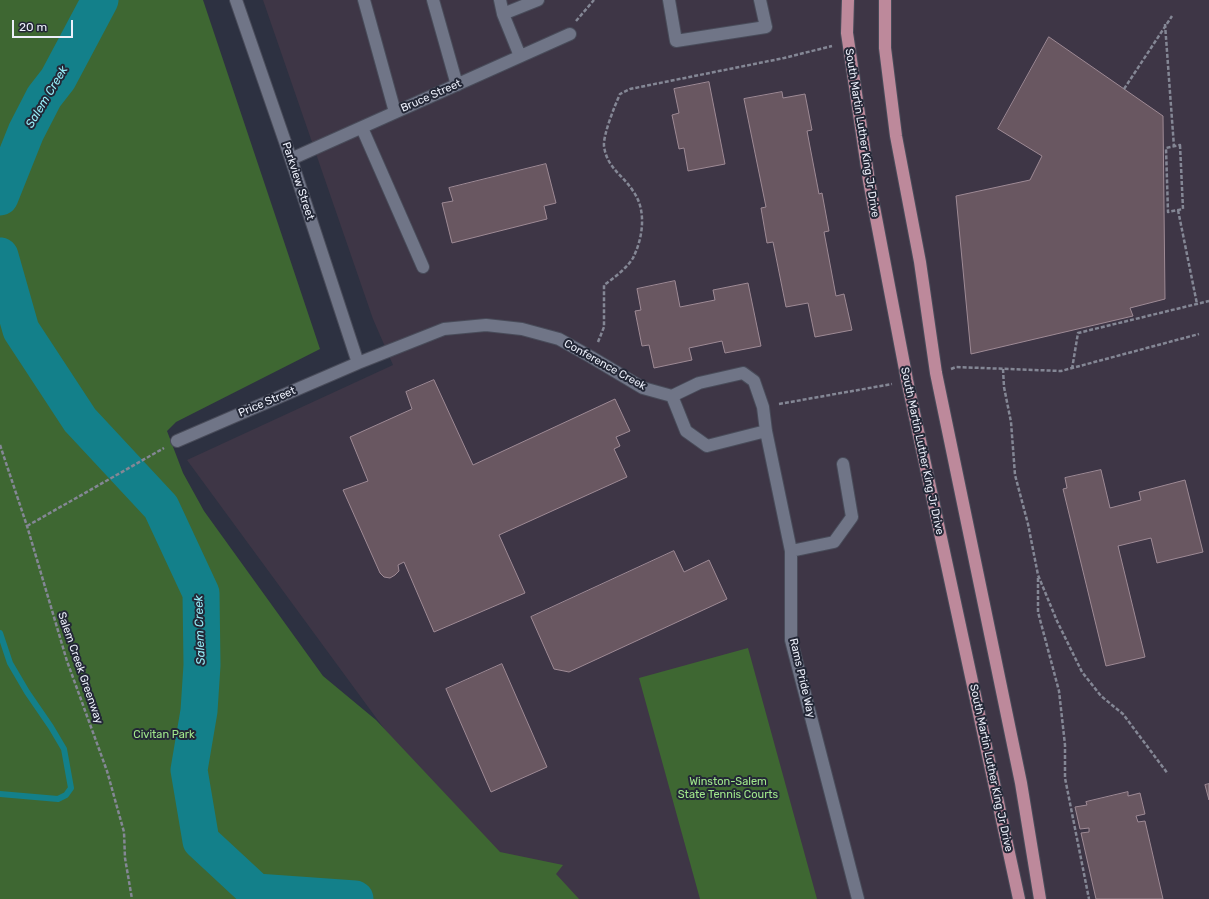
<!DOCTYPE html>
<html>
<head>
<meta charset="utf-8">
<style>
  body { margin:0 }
  #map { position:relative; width:1209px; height:899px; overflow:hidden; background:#2d3141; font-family:Rubik,sans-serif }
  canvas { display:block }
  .scale { position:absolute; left:12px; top:20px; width:61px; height:18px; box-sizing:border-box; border:2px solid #eceffa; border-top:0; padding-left:5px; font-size:12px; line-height:14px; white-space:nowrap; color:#eceffa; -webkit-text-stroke:3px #232736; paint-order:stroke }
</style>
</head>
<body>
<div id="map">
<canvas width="1209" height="899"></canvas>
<div class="scale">20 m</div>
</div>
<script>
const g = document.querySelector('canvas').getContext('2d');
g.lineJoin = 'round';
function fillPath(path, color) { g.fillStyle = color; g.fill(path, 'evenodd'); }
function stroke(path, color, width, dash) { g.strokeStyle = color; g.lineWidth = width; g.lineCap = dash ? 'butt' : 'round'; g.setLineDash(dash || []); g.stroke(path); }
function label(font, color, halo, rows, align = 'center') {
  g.font = font + ' Rubik,sans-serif'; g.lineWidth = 4; g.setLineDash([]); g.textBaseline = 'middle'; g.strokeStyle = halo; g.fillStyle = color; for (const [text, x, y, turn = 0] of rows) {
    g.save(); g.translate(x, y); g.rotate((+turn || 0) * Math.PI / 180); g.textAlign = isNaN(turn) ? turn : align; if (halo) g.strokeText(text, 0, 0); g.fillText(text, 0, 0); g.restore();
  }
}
const education = new Path2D(`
  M 263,0 L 1209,0 L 1209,899 L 533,899 L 432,794 L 187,460 L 393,365 L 373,319 Z`);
const green = new Path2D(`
  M 0,0 L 203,0 L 320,349 L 176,422 L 167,431 L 183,473 L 204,511 L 323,676 L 376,720 L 500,852 L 563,865 L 556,874 L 579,899 L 0,899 Z
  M 748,648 L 817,899 L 700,899 L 639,678 Z`);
const stream = new Path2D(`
  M 0,633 L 10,663 L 27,692 L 51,727 L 64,749 L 71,788 L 66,795 L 58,799 L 0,794`);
const river = new Path2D(`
  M 0,197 L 26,132 L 44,97 L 58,79 L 100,0
  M 0,256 L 21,330 L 80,420 L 161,507 L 201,593 L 202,665 L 199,711 L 189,770 L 201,841 L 256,892 L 355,899`);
const building = new Path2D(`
  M 1049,37 L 1163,116 L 1165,299 L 1130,308 L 1133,316 L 971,354 L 956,196 L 1030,180 L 1042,156 L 998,129 Z
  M 709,82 L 725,164 L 688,171 L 684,148 L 679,149 L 672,115 L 679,113 L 674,89 Z
  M 782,92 L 783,98 L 805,94 L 812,130 L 807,131 L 819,194 L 822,193 L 829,231 L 824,232 L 836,296 L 844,294 L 852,330 L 815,337 L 808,303 L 786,307 L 773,242 L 767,243 L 761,208 L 766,207 L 744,99 Z
  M 546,164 L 556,203 L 544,206 L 547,219 L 452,243 L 442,203 L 453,201 L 449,188 Z
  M 675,281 L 680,307 L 715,300 L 713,290 L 748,283 L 761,346 L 725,353 L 722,341 L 689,348 L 692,360 L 654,368 L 649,345 L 642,346 L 635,311 L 641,310 L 637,289 Z
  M 434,380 L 473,465 L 615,399 L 630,431 L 616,437 L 620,446 L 614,449 L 627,477 L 499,535 L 525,593 L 434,632 L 404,562 L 398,565 L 399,571 L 395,575 L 390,578 L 384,577 L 380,573 L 343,490 L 368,481 L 350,437 L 412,409 L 406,392 Z
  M 1101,470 L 1110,508 L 1141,500 L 1139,492 L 1185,480 L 1203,552 L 1157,563 L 1151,538 L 1118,546 L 1145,657 L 1106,666 L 1063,489 L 1067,488 L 1065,478 Z
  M 674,551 L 684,572 L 709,560 L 727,599 L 569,672 L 554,669 L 531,617 Z
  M 502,664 L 547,767 L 491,792 L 446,689 Z
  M 1209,784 L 1209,800 L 1205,785 Z
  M 1128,792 L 1128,796 L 1140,793 L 1145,814 L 1136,816 L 1138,822 L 1145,821 L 1163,899 L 1096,899 L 1081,833 L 1089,832 L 1089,828 L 1080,829 L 1075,807 L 1087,805 L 1086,802 Z`);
const path = new Path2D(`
  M 576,21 L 594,0
  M 1165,24 L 1174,147
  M 1124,89 L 1172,16
  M 1180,145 L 1183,209 L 1168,212 L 1166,148 Z
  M 1178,210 L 1197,304
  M 598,342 L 604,327 L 604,285 C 613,279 628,267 633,258 C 643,238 647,210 633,191 C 622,174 607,168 604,146 C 603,135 615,105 620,94 L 630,89 L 784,58 L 832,46
  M 951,369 L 956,367 L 1061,371 L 1199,334
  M 1003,369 L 1004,387 L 1011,422 L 1015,475 L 1028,524 L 1038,575 L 1057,621 L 1082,672 L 1101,696 L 1123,714 L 1168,774
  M 1072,369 L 1078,333 L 1209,301
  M 779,404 L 892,384
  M 0,445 L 27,526 L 67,661 L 107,771 L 124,832 L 125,858 L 132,899
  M 27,526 L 164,448
  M 1038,578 L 1038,612 L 1059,691 L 1065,745 L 1065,778 L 1089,899`);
const minor = new Path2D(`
  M 236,0 L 291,159 L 358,363
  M 364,0 L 395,112
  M 433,0 L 457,85
  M 500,0 L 503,14
  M 669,0 L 676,41 L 766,27 L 760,0
  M 520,56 L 503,14 L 538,0
  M 362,128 L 423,267
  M 291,159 L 570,34
  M 672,396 L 686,431 L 707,446 L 766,431
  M 177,441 L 358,363 L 444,329 L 486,325 L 522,329 L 559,339 L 591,357 L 643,388 L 672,396 L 699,383 L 743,373 L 754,381 L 763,407 L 766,431 L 791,551 L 791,640 L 858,899
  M 791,551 L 834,542 L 852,517 L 843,464`);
const major = new Path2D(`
  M 848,0 L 847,33 L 869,181 L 907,380 L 1019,899
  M 885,0 L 885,48 L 896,136 L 920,262 L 936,373 L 1021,783 L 1040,899`);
const streetNames = [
  ["Bruce Street",431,96,-24],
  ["South Martin Luther King Jr Drive",862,133,81],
  ["Parkview Street",298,181,72],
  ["Conference Creek",605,365,29],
  ["Price Street",267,402,-23],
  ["South Martin Luther King Jr Drive",922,451,78],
  ["Salem Creek Greenway",80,668,71],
  ["Rams Pride Way",802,678,77],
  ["South Martin Luther King Jr Drive",991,768,78]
];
const parkNames = [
  ["Civitan Park",164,735],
  ["Winston-Salem",728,782],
  ["State Tennis Courts",728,795]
];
const waterNames = [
  ["Salem Creek",47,97,-59],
  ["Salem Creek",200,630,-92]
];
fillPath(education, '#3e3646');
fillPath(green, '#3e6732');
stroke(stream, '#13808a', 6);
stroke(river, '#13808a', 37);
fillPath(building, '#695761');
stroke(building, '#9e8a95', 1);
stroke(minor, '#494c5a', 14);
stroke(major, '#494c5a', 14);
stroke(path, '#848795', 2.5, [4, 2]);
stroke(minor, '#707587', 12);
stroke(major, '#bd899b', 12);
label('11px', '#eceffa', '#232736', streetNames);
label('11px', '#a0e78b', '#232736', parkNames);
label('italic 12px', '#96edf7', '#232736', waterNames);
</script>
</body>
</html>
